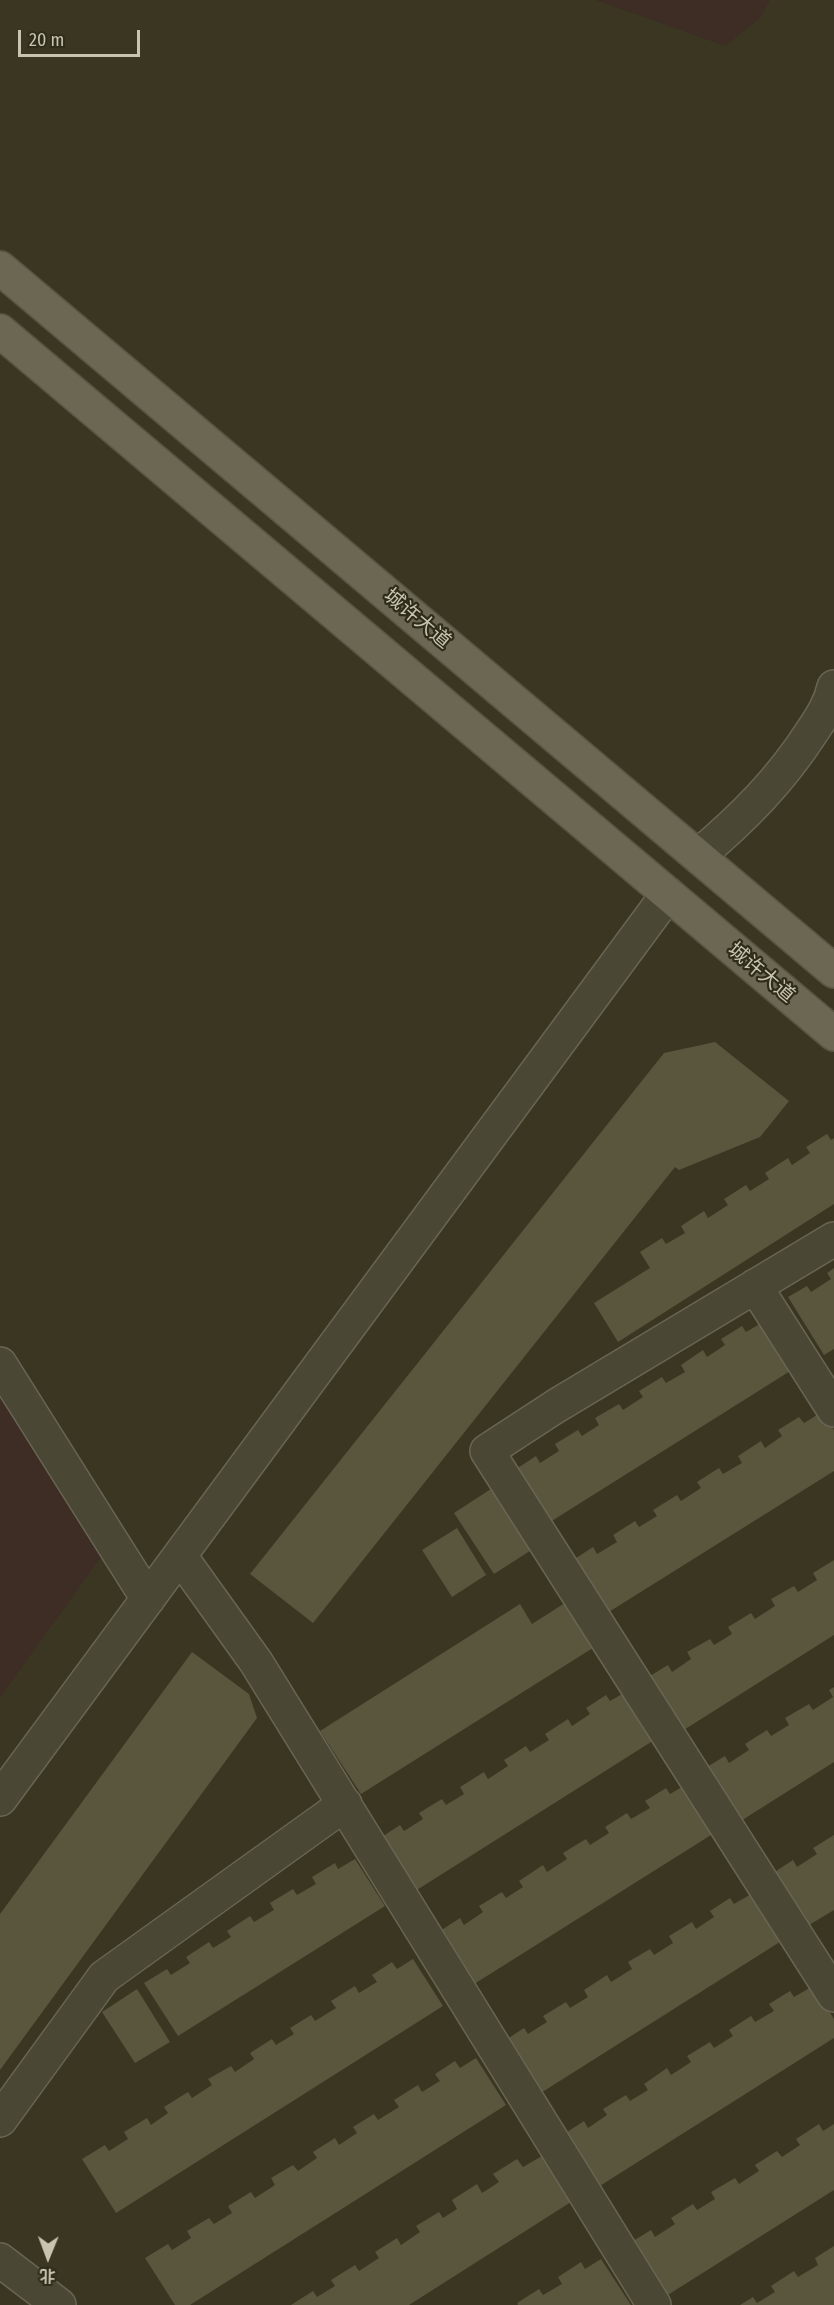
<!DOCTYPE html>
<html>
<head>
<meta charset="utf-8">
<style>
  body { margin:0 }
  #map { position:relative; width:834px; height:2305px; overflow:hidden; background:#3a3621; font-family:"Fira Sans Condensed","Noto Sans SC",sans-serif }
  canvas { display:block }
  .north { position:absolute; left:18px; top:2227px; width:60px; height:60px; -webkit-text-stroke:4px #2f2c1a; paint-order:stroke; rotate:181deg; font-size:16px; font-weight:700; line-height:24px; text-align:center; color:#c7c4b0 }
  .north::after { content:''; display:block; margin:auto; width:21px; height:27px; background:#c7c4b0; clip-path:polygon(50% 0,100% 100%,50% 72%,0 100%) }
  .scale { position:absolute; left:18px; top:30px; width:122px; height:27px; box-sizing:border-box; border:3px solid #c7c4b0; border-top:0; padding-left:8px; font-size:18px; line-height:21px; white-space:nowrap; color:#c7c4b0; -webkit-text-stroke:4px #2f2c1a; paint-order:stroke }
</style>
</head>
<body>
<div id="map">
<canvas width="834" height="2305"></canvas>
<div class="north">北</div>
<div class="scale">20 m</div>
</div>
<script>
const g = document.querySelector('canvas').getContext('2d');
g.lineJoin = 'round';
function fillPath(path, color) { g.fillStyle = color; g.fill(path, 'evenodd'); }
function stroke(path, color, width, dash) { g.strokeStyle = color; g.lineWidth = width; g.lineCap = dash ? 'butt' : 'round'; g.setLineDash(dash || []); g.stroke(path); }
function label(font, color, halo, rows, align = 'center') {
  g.font = font + ' "Fira Sans Condensed","Noto Sans SC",sans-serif'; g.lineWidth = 4.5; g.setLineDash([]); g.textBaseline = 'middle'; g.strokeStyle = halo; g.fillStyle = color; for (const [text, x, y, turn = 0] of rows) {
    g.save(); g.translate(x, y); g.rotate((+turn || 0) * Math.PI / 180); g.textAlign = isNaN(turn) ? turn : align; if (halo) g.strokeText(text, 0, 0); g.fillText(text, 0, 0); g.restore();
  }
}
const green = new Path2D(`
  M 596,0 L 770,0 L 760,18 L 725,46 Z
  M 0,1384 L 106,1550 L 0,1697 Z`);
const building = new Path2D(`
  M 715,1042 L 789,1101 L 760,1137 L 679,1170 L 675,1167 L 313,1623 L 250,1574 L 664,1053 Z
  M 827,1134 L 831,1140 L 834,1138 L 834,1204 L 618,1342 L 594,1303 L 650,1268 L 640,1252 L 662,1238 L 666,1244 L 685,1233 L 681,1226 L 704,1211 L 708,1218 L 728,1205 L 724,1199 L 746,1185 L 750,1191 L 769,1179 L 765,1173 L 788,1158 L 792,1165 L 810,1153 L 806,1147 Z
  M 834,1268 L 834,1349 L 824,1355 L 788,1297 L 807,1286 L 811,1292 L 831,1279 L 827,1273 Z
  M 765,1321 L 795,1368 L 547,1524 L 513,1471 L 536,1456 L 540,1463 L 559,1451 L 555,1444 L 578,1430 L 582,1436 L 599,1425 L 595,1418 L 619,1404 L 623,1410 L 643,1397 L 639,1391 L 662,1377 L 666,1383 L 685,1372 L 681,1365 L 703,1350 L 707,1357 L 725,1345 L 721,1339 L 742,1326 L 746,1332 Z
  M 822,1412 L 834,1430 L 834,1471 L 604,1615 L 570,1562 L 593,1547 L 597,1554 L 617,1542 L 613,1535 L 635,1521 L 639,1527 L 657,1516 L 653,1510 L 677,1495 L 681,1501 L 701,1488 L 697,1482 L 719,1468 L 723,1474 L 742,1463 L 738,1456 L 761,1441 L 765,1448 L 782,1436 L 778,1430 L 799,1417 L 804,1423 Z
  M 497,1485 L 536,1547 L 494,1574 L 454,1513 Z
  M 457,1528 L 486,1575 L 452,1597 L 422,1550 Z
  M 834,1560 L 834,1635 L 679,1733 L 645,1679 L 668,1665 L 672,1672 L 691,1659 L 687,1652 L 710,1639 L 714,1645 L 732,1634 L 728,1627 L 751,1613 L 755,1619 L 775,1606 L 771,1599 L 794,1586 L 798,1592 L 817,1580 L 813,1573 Z
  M 568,1601 L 596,1646 L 361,1794 L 320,1731 L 520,1604 L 532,1624 Z
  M 192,1652 L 249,1694 L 257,1718 L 0,2070 L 0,1914 Z
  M 834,1687 L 834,1762 L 736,1824 L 702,1770 L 725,1756 L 729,1763 L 749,1750 L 745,1744 L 767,1730 L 771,1736 L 789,1725 L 785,1718 L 809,1704 L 813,1710 L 833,1697 L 829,1690 Z
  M 629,1690 L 659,1737 L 412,1893 L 377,1840 L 400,1825 L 404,1831 L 423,1819 L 419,1813 L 442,1799 L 446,1805 L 464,1794 L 460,1787 L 484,1772 L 488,1779 L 508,1766 L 504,1760 L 526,1746 L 530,1752 L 549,1740 L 545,1734 L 568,1719 L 572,1726 L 590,1714 L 586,1708 L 606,1695 L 610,1701 Z
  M 689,1783 L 719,1830 L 471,1986 L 437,1933 L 460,1918 L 464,1925 L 483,1912 L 479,1906 L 502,1892 L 506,1898 L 523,1887 L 519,1881 L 543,1865 L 547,1872 L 567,1859 L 563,1853 L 586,1839 L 590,1845 L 609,1833 L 605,1827 L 627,1813 L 631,1819 L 650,1808 L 645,1801 L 666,1788 L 670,1794 Z
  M 834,1835 L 834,1910 L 804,1928 L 770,1875 L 793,1860 L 797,1867 L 817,1854 L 813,1848 Z
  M 355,1859 L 385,1906 L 178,2036 L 144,1983 L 167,1969 L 171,1975 L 190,1963 L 186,1957 L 209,1942 L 213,1948 L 231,1937 L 227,1931 L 250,1916 L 254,1922 L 274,1910 L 270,1903 L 293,1889 L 297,1895 L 316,1884 L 312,1877 L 335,1863 L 338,1869 Z
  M 753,1893 L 783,1940 L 536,2096 L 501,2043 L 524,2028 L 528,2034 L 547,2022 L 543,2016 L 566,2002 L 570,2008 L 588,1997 L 584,1990 L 607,1975 L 611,1982 L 632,1969 L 628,1962 L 650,1949 L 654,1955 L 673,1943 L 669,1936 L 692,1922 L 696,1929 L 714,1917 L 710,1911 L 730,1898 L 734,1904 Z
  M 413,1959 L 443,2006 L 116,2213 L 82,2159 L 105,2145 L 109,2151 L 128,2139 L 124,2132 L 147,2118 L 151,2125 L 168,2113 L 164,2107 L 188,2092 L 192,2098 L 212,2085 L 208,2079 L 231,2066 L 235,2072 L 254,2059 L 250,2053 L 272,2039 L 276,2045 L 294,2034 L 290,2028 L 311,2015 L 315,2021 L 336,2008 L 331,2001 L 355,1986 L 359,1993 L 377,1982 L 372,1975 L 392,1962 L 397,1969 Z
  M 813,1986 L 834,2019 L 834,2038 L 595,2189 L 561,2136 L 584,2121 L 588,2128 L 607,2115 L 603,2109 L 626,2095 L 630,2101 L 648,2090 L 644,2084 L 667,2068 L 671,2075 L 691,2062 L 687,2056 L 710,2042 L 714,2048 L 733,2036 L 729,2030 L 751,2016 L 755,2022 L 774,2011 L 769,2004 L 790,1991 L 794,1997 Z
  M 137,1989 L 170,2042 L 135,2063 L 102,2012 Z
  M 476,2058 L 506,2105 L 190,2305 L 175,2305 L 145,2258 L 168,2244 L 172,2250 L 191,2238 L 187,2231 L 209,2218 L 214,2224 L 232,2213 L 228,2206 L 251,2192 L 255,2198 L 275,2185 L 271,2178 L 293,2165 L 298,2171 L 317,2158 L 313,2152 L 335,2138 L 339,2145 L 357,2133 L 353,2127 L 374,2114 L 378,2120 L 399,2107 L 394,2100 L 418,2085 L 422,2092 L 440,2081 L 435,2074 L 455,2061 L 460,2068 Z
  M 819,2124 L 823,2131 L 834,2124 L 834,2190 L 663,2298 L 628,2244 L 651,2230 L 655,2237 L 675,2224 L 671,2218 L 693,2204 L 697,2210 L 715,2199 L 711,2192 L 735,2178 L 739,2184 L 759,2171 L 755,2165 L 777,2151 L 782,2157 L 800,2145 L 796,2139 Z
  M 542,2156 L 571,2202 L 409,2305 L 291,2305 L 313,2291 L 317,2297 L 335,2286 L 331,2280 L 355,2265 L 359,2271 L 379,2258 L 375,2252 L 397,2238 L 401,2245 L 420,2232 L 416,2226 L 439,2212 L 443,2218 L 457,2209 L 452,2200 L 477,2184 L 482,2193 L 499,2182 L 493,2174 L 517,2159 L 523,2167 Z
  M 834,2246 L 834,2305 L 740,2305 L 753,2297 L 757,2303 L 775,2292 L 771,2286 L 794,2271 L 798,2277 L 818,2265 L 815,2258 Z
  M 601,2259 L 631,2305 L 518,2305 L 517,2303 L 539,2289 L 543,2295 L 562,2284 L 558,2277 L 581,2262 L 585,2269 Z`);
const minor = new Path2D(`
  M 698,856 C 742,819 780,781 811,733 C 821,718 830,705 834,687
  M 834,1239 L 556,1406 L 487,1451 L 834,1995
  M 755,1286 L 834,1410
  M 0,1364 L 148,1599
  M 180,1556 L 256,1662 L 654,2305
  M 0,1799 L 668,894
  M 0,2120 L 104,1977 L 345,1804
  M 0,2260 L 59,2305`);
const major = new Path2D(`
  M 0,268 L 834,971
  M 0,331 L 834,1034`);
const streetNames = [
  ["城许大道",417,619,40],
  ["城许大道",761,973,40]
];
fillPath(green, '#3d2d25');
fillPath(building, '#5a563d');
stroke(minor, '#686553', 36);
stroke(major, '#575441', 36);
stroke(minor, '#4a4735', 33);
stroke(major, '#6b6753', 33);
label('20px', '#c7c4b0', '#2f2c1a', streetNames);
</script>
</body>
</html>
